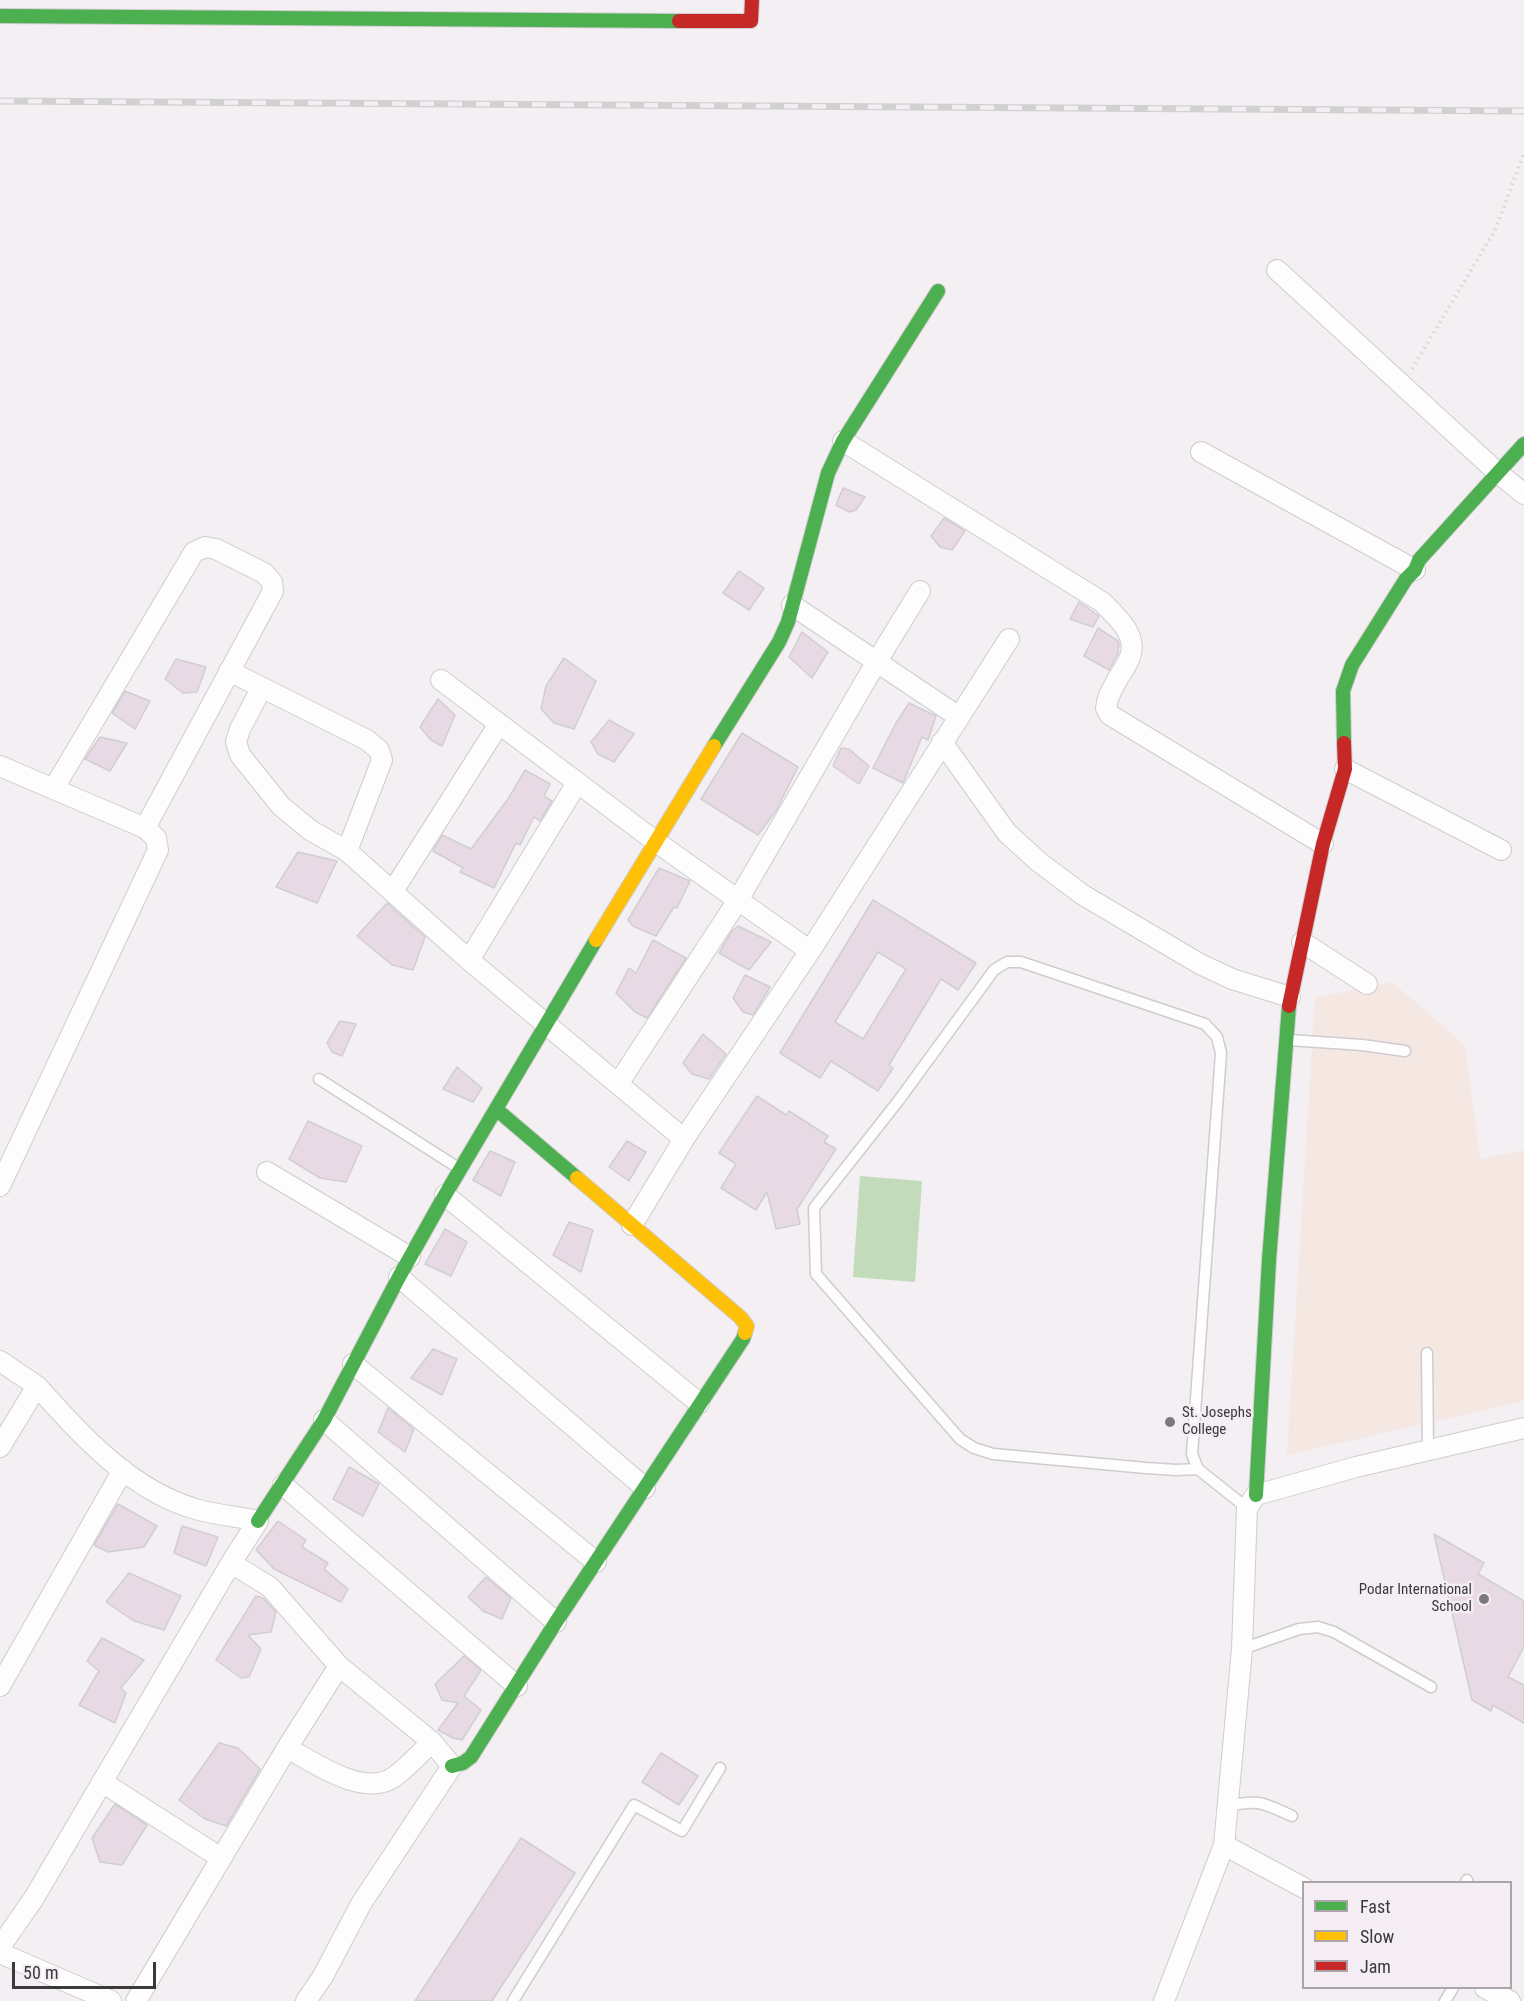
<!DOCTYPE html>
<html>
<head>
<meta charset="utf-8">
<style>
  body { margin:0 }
  #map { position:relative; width:1524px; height:2001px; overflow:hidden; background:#f3eff3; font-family:"Roboto Condensed",sans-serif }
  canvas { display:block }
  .legend { position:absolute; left:1302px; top:1881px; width:210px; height:108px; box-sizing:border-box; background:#f5edf4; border:2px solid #aba5aa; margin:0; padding:8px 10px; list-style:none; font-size:18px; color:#3c393c }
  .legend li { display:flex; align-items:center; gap:12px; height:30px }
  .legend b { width:30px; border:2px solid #aba5aa }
  .scale { position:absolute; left:12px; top:1962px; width:144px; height:27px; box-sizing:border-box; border:3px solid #3c393c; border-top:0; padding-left:8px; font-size:18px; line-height:21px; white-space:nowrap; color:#3c393c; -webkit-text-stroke:4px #f5edf4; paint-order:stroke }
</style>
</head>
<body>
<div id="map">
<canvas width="1524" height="2001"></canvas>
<ul class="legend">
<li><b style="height:8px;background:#4caf50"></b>Fast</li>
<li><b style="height:8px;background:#ffc107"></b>Slow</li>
<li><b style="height:8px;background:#c62828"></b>Jam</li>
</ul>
<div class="scale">50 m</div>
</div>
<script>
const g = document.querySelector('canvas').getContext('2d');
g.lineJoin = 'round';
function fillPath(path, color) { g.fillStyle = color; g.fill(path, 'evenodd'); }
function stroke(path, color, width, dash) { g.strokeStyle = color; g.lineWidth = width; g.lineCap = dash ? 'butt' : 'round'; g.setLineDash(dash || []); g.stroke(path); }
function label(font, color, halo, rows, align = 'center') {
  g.font = font + ' "Roboto Condensed",sans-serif'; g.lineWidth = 5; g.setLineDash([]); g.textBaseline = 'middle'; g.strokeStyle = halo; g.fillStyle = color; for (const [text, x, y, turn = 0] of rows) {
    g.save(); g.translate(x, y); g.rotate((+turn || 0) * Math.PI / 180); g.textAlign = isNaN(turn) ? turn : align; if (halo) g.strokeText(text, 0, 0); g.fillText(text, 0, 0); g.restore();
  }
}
const industrial = new Path2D(`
  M 1392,982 L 1465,1045 L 1480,1159 L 1524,1150 L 1524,1401 L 1287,1455 L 1315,998 Z`);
const green = new Path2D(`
  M 860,1176 L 922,1181 L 915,1282 L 853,1277 Z`);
const building = new Path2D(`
  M 843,488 L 865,497 L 856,510 L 849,512 L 836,505 Z
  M 944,518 L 965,531 L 952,550 L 940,547 L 931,536 Z
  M 739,571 L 764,588 L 749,610 L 723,593 Z
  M 1079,602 L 1099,616 L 1093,627 L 1070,619 Z
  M 1098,628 L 1118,641 L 1119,643 L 1118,654 L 1109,670 L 1084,656 Z
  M 802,632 L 828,652 L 812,678 L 789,657 Z
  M 564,658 L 596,681 L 574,729 L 554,723 L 541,709 L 546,686 Z
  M 176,659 L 206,667 L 197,692 L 183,693 L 165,679 Z
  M 125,691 L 150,701 L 135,729 L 112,713 Z
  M 438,699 L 455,715 L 442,746 L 431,740 L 420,727 Z
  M 909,703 L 936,716 L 928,740 L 922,737 L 903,783 L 873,768 L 896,723 Z
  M 609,720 L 634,734 L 614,762 L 598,754 L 591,742 Z
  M 742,733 L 798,767 L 777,809 L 758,835 L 701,799 Z
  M 100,737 L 127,743 L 110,771 L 85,759 Z
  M 841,748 L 849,749 L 869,766 L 859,784 L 833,766 Z
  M 525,770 L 550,784 L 544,796 L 552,801 L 540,821 L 534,817 L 520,845 L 516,843 L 494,888 L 460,872 L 463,868 L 433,851 L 442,835 L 471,849 L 508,799 Z
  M 298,852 L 337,861 L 317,903 L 276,887 Z
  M 659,868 L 690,881 L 677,908 L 674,907 L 656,936 L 633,926 L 628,920 Z
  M 873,900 L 976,963 L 958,990 L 941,979 L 889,1065 L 893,1068 L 878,1091 L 831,1061 L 820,1078 L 780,1053 ZM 878,952 L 906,969 L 863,1039 L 835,1022 Z
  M 387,903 L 425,937 L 413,970 L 392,965 L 357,936 Z
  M 738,926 L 771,942 L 749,970 L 719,953 L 732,931 Z
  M 653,940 L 686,958 L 647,1018 L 635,1012 L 616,993 L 629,968 L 636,973 Z
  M 745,975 L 770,987 L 753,1015 L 743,1012 L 733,998 Z
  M 340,1021 L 356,1024 L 342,1056 L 332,1052 L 327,1043 Z
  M 703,1034 L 726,1054 L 709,1079 L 692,1074 L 683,1063 Z
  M 457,1067 L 482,1088 L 473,1102 L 443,1089 Z
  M 757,1096 L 786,1115 L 789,1111 L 828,1136 L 824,1142 L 836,1149 L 797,1209 L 800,1224 L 776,1229 L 767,1192 L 756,1210 L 721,1188 L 736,1164 L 719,1153 Z
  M 308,1121 L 362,1146 L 346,1182 L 320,1178 L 289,1159 Z
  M 627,1141 L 646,1152 L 629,1181 L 609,1167 Z
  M 490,1151 L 515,1162 L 501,1196 L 473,1180 Z
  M 569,1222 L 593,1230 L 581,1272 L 553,1255 Z
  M 445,1229 L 467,1242 L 451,1276 L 425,1264 Z
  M 433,1349 L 457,1359 L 442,1395 L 411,1378 Z
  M 388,1408 L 414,1429 L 405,1452 L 378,1432 Z
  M 349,1467 L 379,1484 L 363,1516 L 333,1499 Z
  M 118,1504 L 157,1526 L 144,1547 L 108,1552 L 94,1545 Z
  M 278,1521 L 306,1540 L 302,1547 L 328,1563 L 324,1569 L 348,1589 L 341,1602 L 274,1569 L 256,1550 Z
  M 182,1526 L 218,1537 L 206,1566 L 174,1553 Z
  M 1434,1534 L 1484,1563 L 1478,1574 L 1524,1601 L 1524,1647 L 1508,1677 L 1524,1685 L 1524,1723 L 1493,1705 L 1491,1711 L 1472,1700 Z
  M 129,1573 L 181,1596 L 164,1630 L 134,1621 L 106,1602 Z
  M 486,1577 L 511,1598 L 502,1619 L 483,1611 L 468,1597 Z
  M 256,1596 L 263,1598 L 276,1612 L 271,1632 L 248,1635 L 261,1649 L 249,1677 L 241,1678 L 216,1660 Z
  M 102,1638 L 144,1660 L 121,1688 L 126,1693 L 115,1723 L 79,1705 L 99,1671 L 87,1661 Z
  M 464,1656 L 481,1670 L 464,1696 L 481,1710 L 462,1740 L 453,1738 L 438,1730 L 458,1703 L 442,1700 L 435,1684 Z
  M 219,1743 L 238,1748 L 260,1769 L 226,1826 L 205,1819 L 179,1800 Z
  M 661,1753 L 698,1776 L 679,1805 L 642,1782 Z
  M 115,1804 L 147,1825 L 122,1865 L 100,1862 L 92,1838 Z
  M 521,1838 L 575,1873 L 492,2001 L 415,2001 Z`);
const path = new Path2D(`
  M 1412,369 L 1495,230 L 1524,153`);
const lane = new Path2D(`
  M 1289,1040 L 1362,1045 L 1405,1051
  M 319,1079 L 460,1169
  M 1427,1353 L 1428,1450
  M 1198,1469 L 1176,1470 L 1146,1468 L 993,1454 L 974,1448 L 960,1439 L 816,1274 L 814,1208 L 899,1100 L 994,970 L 1007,962 L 1021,962 L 1205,1024 L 1217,1037 L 1221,1053 L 1192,1454 L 1198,1469 L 1247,1508
  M 1242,1649 L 1299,1629 L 1318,1627 L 1334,1632 L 1431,1687
  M 1228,1806 C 1260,1799 1263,1803 1292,1816
  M 1466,1882 L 1467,1880
  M 513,2001 L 634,1805 L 682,1831 L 720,1768
  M 1445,2001 L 1453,1988`);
const street = new Path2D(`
  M 1277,270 L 1498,473 L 1524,494
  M 843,441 L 1102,602 C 1116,616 1138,634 1130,657 C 1127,666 1120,674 1116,682 C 1111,691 1107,698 1106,708 L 1110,715 L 1323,844
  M 1201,452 L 1415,570
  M 792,605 L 959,717
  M 229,671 L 367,740 L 379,750 L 382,760 L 347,851
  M 441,680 L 655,841 L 810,951
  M 261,689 L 240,729 L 236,742 L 240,755 L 281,806 L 310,830 L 347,851 L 469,960 L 684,1139
  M 942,742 L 1007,833 L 1039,862 L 1083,895 L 1200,964 L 1232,979 L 1290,997
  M 0,766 L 145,828 L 156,838 L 158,850 L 0,1186
  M 1345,769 L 1501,850
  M 54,788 L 194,552 L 205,547 L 216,549 L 264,573 L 272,582 L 273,591 L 145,828
  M 393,891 L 499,724
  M 1302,942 L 1367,984
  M 469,960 L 577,783
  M 618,1084 L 738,900 L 877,661 L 920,591
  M 267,1172 L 410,1257
  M 445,1195 L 699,1403
  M 632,1225 L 684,1139 L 810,951 L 1009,639
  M 399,1277 L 645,1488
  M 0,1361 L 37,1386 L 0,1447
  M 353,1364 L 596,1562
  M 37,1386 C 82,1436 132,1492 199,1510 C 218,1515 239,1517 258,1521 L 231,1563 L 270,1587 L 339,1666 L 432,1742 L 452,1766 L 361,1904 L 323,1976 L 306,2001
  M 324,1420 L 556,1622
  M 283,1485 L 517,1686
  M 0,1686 L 123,1470
  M 287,1748 C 315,1763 364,1798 394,1777 C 408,1767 420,1753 432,1742
  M 102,1782 L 221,1858
  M 1224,1845 L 1304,1888
  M 0,1947 L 34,1898 L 231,1563
  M 0,1953 L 111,2001
  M 1485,1988 L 1510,2001
  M 136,2001 L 287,1748 L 339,1666
  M 1164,2001 L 1224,1845 L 1242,1649 L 1247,1508 L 1256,1495 L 1356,1467 L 1524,1428`);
const fast = new Path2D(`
  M 0,16 L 679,21
  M 1344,743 L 1343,691 L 1352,665 L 1406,579 L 1415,570 L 1419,560 L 1524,444
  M 714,746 L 779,642 L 788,622 L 828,473 L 843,441 L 938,291
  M 496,1109 L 577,1178
  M 1256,1495 L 1269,1260 L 1289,1006
  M 258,1521 L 324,1420 L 399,1277 L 445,1195 L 596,940
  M 452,1766 L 463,1763 L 471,1757 L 556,1622 L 743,1339 L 745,1333`);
const slow = new Path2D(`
  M 596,940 L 714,746
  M 577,1178 L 740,1317 L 747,1326 L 745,1333`);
const jam = new Path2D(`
  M 679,21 L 751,21 L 752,0
  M 1289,1006 L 1323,844 L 1345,769 L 1344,743`);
const rail = new Path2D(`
  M 0,101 L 1524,111`);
const markers = [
  [1170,1422,6,"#7c797c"],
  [1484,1599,6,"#7c797c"]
];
const poiNames = [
  ["St. Josephs",1182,1413],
  ["College",1182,1430],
  ["Podar International",1472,1590,"right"],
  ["School",1472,1607,"right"]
];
fillPath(industrial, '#f5e7e2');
fillPath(green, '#c2dcbb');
fillPath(building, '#e8dae4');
stroke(building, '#d1ced1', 1.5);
stroke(lane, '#cfcccf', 13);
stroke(street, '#cfcccf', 22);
stroke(fast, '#cfcccf', 16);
stroke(slow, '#cfcccf', 16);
stroke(jam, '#cfcccf', 16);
stroke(path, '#d7d6d7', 4, [1.5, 4.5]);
stroke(lane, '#fdfdfd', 10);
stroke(street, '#fdfdfd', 20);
stroke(fast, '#4caf50', 14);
stroke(slow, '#ffc107', 14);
stroke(jam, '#c62828', 14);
stroke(rail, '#d2d1d2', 7);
stroke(rail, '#f5edf4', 4.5, [14]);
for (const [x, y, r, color] of markers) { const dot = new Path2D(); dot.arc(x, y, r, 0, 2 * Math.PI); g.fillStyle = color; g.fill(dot); stroke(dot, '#f5edf4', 2); }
label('15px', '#3c393c', '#f5edf4', poiNames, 'left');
</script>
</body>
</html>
